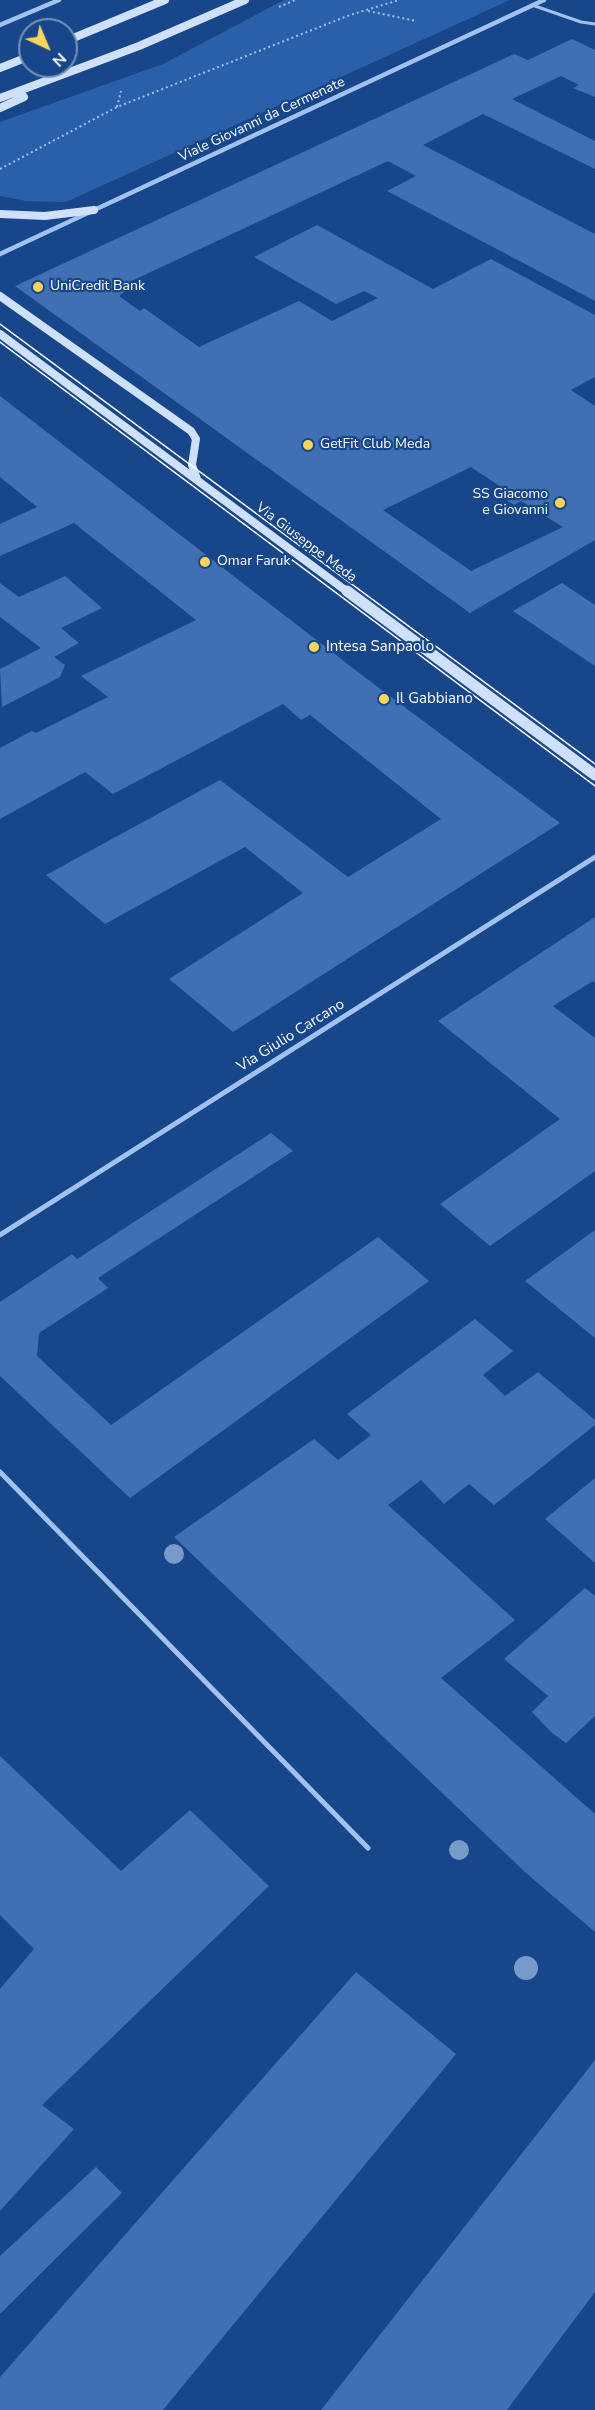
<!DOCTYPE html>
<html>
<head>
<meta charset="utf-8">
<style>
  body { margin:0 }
  #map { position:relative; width:595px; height:2410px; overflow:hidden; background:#17478a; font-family:"Nunito Sans",sans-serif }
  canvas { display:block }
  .north { position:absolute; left:18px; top:18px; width:60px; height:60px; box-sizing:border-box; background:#17478a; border:2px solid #7491b9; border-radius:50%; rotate:136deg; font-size:16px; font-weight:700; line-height:24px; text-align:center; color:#fff }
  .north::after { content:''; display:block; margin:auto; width:21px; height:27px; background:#ffd55e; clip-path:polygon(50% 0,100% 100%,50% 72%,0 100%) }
</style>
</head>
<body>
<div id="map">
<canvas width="595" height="2410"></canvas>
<div class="north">N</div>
</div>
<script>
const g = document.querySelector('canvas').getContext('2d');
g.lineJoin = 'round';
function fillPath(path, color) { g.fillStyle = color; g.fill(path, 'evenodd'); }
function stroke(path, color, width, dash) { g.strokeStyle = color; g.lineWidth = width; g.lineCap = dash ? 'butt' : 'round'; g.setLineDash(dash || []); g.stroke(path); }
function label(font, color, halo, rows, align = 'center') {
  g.font = font + ' "Nunito Sans",sans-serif'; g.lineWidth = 4.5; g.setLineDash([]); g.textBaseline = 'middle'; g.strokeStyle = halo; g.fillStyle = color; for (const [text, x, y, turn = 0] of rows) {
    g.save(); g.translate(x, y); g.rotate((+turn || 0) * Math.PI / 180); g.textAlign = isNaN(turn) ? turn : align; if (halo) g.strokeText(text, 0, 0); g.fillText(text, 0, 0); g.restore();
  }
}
const green = new Path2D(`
  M 284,0 L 510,0 L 66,202 L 26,201 L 0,196 L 0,122 L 163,64 Z`);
const building = new Path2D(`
  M 572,39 L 595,50 L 595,97 L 573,88 L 579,85 L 561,76 L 512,99 L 595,141 L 595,169 L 483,114 L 423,145 L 595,234 L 595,301 L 387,191 L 416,176 L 388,161 L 123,285 L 125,291 L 119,296 L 140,311 L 144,308 L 199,347 L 299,301 L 332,321 L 378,298 L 364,291 L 336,304 L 254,257 L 317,225 L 433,289 L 491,259 L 595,315 L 595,377 L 571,390 L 595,406 L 595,540 L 470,613 L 15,286 L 514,54 L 528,60 ZM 471,467 L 510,493 L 502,497 L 514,505 L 521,501 L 563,527 L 471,571 L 383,510 Z
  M 0,396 L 371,682 L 560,823 L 233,1032 L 169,979 L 303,893 L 245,847 L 105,924 L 46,875 L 220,780 L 348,877 L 441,819 L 310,715 L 301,720 L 283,704 L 113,794 L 85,772 L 0,819 L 0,748 L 32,731 L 36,733 L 108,697 L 81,676 L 196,620 L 74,523 L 0,556 L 0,524 L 37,507 L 0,477 Z
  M 65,576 L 102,608 L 61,628 L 79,643 L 54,657 L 65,665 L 60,677 L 2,707 L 0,669 L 41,648 L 0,617 L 0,583 L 19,597 Z
  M 562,583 L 595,605 L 595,666 L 513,611 Z
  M 595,917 L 595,983 L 593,981 L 553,1006 L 595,1038 L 595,1171 L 490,1246 L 440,1204 L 560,1119 L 438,1021 Z
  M 271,1133 L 293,1151 L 98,1278 L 108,1288 L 39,1333 L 37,1356 L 111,1425 L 378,1237 L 429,1281 L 130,1498 L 0,1376 L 0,1302 L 72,1254 L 77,1259 Z
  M 595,1230 L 595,1338 L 525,1281 Z
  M 475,1319 L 513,1351 L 483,1375 L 505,1396 L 538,1372 L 595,1420 L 595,1425 L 494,1505 L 469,1484 L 444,1504 L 421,1480 L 388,1505 L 515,1620 L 441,1678 L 595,1814 L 595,1932 L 526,1873 L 174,1537 L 314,1439 L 338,1460 L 371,1435 L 347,1414 Z
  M 595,1478 L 595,1563 L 545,1519 Z
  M 585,1588 L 595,1596 L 595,1716 L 566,1743 L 552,1733 L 532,1712 L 548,1696 L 504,1659 Z
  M 0,1756 L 121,1871 L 190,1810 L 269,1886 L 42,2105 L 74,2129 L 0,2211 L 0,1989 L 34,1949 L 0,1915 Z
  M 356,1972 L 456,2054 L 163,2410 L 0,2410 L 0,2377 Z
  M 595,2060 L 595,2292 L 507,2410 L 321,2410 Z
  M 96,2167 L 122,2193 L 0,2314 L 0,2256 Z`);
const path = new Path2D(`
  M 279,7 L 295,0
  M 368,11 L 416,21
  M 117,107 L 121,91
  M 0,169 L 117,107 L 350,15 L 399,0`);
const laneFar1 = new Path2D(`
  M 532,5 L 581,22 L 595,24`);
const lane = new Path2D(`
  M 0,1472 L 368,1848`);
const streetFar1 = new Path2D(`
  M 0,25 L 59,0
  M 0,254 L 544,0`);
const street = new Path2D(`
  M 0,1235 L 595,857`);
const secondaryFar1 = new Path2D(`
  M 66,41 L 165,0
  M 0,68 L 30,56
  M 0,98 L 139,46 L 245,0
  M 0,108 L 24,97
  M 0,214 L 45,216 L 94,210
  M 0,296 L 191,431 L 196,439 L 192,465 L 197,479
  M 0,334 L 349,593`);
const secondary = new Path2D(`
  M 347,591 L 595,775`);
const tram = new Path2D(`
  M 0,324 L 595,764
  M 0,342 L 595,786`);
const trees = [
  [174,1554,10],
  [459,1850,10],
  [526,1968,12]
];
const markers = [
  [38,287,6,"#ffd55e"],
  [308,445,6,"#ffd55e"],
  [560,503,6,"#ffd55e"],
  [205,562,6,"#ffd55e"],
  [314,647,6,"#ffd55e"],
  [384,699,6,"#ffd55e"]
];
const farStreetnames = [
  ["Viale Giovanni da Cermenate",262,120,-25],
  ["Via Giuseppe Meda",306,543,37]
];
const farPoinames = [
  ["UniCredit Bank",50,287],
  ["GetFit Club Meda",320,445],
  ["SS Giacomo",548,495,"right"],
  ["e Giovanni",548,511,"right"],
  ["Omar Faruk",217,562]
];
const poiNames = [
  ["Intesa Sanpaolo",326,647],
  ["Il Gabbiano",396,699]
];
const streetNames = [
  ["Via Giulio Carcano",291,1036,-32]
];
fillPath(green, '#2a60a9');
fillPath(building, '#4070b3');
stroke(path, '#a1c2ee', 2, [2, 3]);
stroke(laneFar1, '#a1c2ee', 3);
stroke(lane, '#a1c2ee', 5);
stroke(streetFar1, '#a1c2ee', 4.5);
stroke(street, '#a1c2ee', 5);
stroke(secondaryFar1, '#cee0fa', 8);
stroke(secondary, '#cee0fa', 11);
stroke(tram, '#fff', 1.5);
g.fillStyle = '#779ac8';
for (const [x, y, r] of trees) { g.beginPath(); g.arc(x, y, r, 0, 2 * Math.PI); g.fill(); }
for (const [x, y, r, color] of markers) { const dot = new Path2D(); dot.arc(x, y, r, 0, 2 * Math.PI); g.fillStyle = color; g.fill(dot); stroke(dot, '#17478a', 2); }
label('14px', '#fff', '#17478a', farStreetnames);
label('14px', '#fff', '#17478a', farPoinames, 'left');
label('15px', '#fff', '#17478a', poiNames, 'left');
label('15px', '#fff', '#17478a', streetNames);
</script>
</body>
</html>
